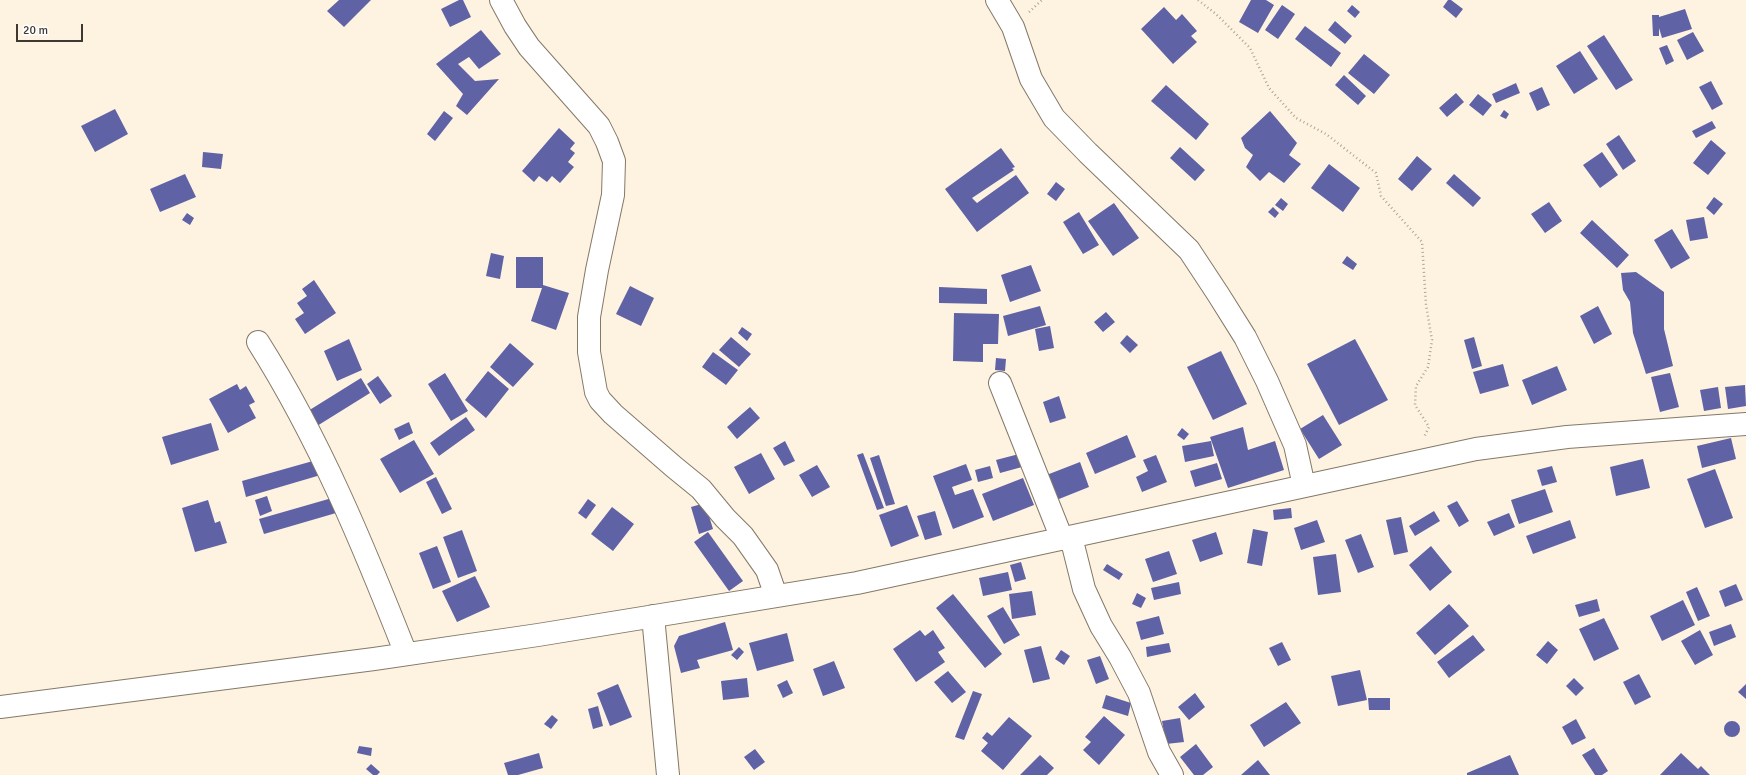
<!DOCTYPE html>
<html>
<head>
<meta charset="utf-8">
<style>
  body { margin:0 }
  #map { position:relative; width:1746px; height:775px; overflow:hidden; background:#fef2e0; font-family:Signika,sans-serif }
  canvas { display:block }
  .scale { position:absolute; left:16px; top:24px; width:67px; height:18px; box-sizing:border-box; border:2px solid #3d3932; border-top:0; padding-left:5px; font-size:12px; line-height:14px; white-space:nowrap; color:#3d3932; -webkit-text-stroke:3px #fff; paint-order:stroke }
</style>
</head>
<body>
<div id="map">
<canvas width="1746" height="775"></canvas>
<div class="scale">20 m</div>
</div>
<script>
const g = document.querySelector('canvas').getContext('2d');
g.lineJoin = 'round';
function fillPath(path, color) { g.fillStyle = color; g.fill(path, 'evenodd'); }
function stroke(path, color, width, dash) { g.strokeStyle = color; g.lineWidth = width; g.lineCap = dash ? 'butt' : 'round'; g.setLineDash(dash || []); g.stroke(path); }
const building = new Path2D(`
  M 339,0 L 371,0 L 344,27 L 327,11 Z
  M 459,0 L 463,0 L 471,17 L 450,27 L 441,9 Z
  M 1251,0 L 1266,0 L 1274,5 L 1258,33 L 1239,22 Z
  M 1448,0 L 1451,0 L 1463,9 L 1456,18 L 1443,7 Z
  M 1282,5 L 1295,14 L 1278,39 L 1265,30 Z
  M 1352,5 L 1360,12 L 1355,18 L 1347,11 Z
  M 1164,7 L 1176,20 L 1182,14 L 1197,31 L 1191,36 L 1197,42 L 1173,64 L 1141,29 Z
  M 1685,9 L 1692,29 L 1662,38 L 1659,28 L 1659,36 L 1653,36 L 1652,15 L 1659,15 L 1659,17 Z
  M 1335,21 L 1352,36 L 1345,44 L 1328,30 Z
  M 1305,26 L 1341,53 L 1331,67 L 1295,39 Z
  M 481,30 L 501,54 L 479,69 L 469,57 L 458,64 L 475,81 L 499,79 L 467,115 L 456,106 L 463,94 L 436,64 Z
  M 1693,32 L 1704,51 L 1687,60 L 1677,40 Z
  M 1604,35 L 1633,80 L 1616,90 L 1587,46 Z
  M 1667,45 L 1674,61 L 1666,65 L 1659,48 Z
  M 1580,51 L 1598,79 L 1574,94 L 1556,66 Z
  M 1364,54 L 1390,75 L 1374,94 L 1348,73 Z
  M 1344,75 L 1366,96 L 1358,105 L 1335,85 Z
  M 1711,81 L 1723,104 L 1712,110 L 1699,87 Z
  M 1516,83 L 1520,93 L 1496,103 L 1492,94 Z
  M 1166,85 L 1209,124 L 1196,140 L 1151,101 Z
  M 1542,87 L 1550,105 L 1537,111 L 1529,93 Z
  M 1456,93 L 1464,102 L 1447,117 L 1439,108 Z
  M 1478,94 L 1492,105 L 1483,116 L 1469,105 Z
  M 115,109 L 128,134 L 95,152 L 81,126 Z
  M 1504,110 L 1509,114 L 1506,119 L 1500,116 Z
  M 444,111 L 453,118 L 435,141 L 427,134 Z
  M 1270,111 L 1297,143 L 1289,155 L 1301,164 L 1284,183 L 1269,172 L 1260,181 L 1246,167 L 1253,155 L 1245,148 L 1241,138 Z
  M 1712,121 L 1716,128 L 1696,138 L 1692,131 Z
  M 559,128 L 575,143 L 570,149 L 575,153 L 568,162 L 574,167 L 560,183 L 552,176 L 547,182 L 539,176 L 534,182 L 522,171 Z
  M 1619,135 L 1636,161 L 1623,170 L 1606,144 Z
  M 1711,140 L 1726,153 L 1708,175 L 1693,163 Z
  M 1180,147 L 1205,170 L 1195,181 L 1170,158 Z
  M 1001,148 L 1015,167 L 1012,168 L 1014,170 L 972,198 L 977,203 L 1016,175 L 1029,193 L 977,232 L 945,189 Z
  M 203,152 L 223,154 L 221,169 L 202,167 Z
  M 1602,152 L 1618,175 L 1600,188 L 1583,165 Z
  M 1417,156 L 1432,169 L 1412,191 L 1398,179 Z
  M 1329,164 L 1360,188 L 1343,212 L 1311,188 Z
  M 185,174 L 196,197 L 160,212 L 150,189 Z
  M 1454,174 L 1481,198 L 1473,207 L 1446,183 Z
  M 1056,182 L 1065,189 L 1056,201 L 1047,194 Z
  M 1714,197 L 1723,204 L 1714,215 L 1706,208 Z
  M 1281,198 L 1288,204 L 1283,211 L 1275,205 Z
  M 1549,202 L 1562,221 L 1545,233 L 1531,214 Z
  M 1114,203 L 1139,238 L 1113,256 L 1088,221 Z
  M 1273,207 L 1279,213 L 1275,218 L 1268,212 Z
  M 1079,212 L 1099,245 L 1083,254 L 1063,222 Z
  M 187,213 L 194,218 L 190,225 L 182,220 Z
  M 1704,217 L 1708,238 L 1690,241 L 1686,220 Z
  M 1592,220 L 1629,255 L 1617,268 L 1580,233 Z
  M 1672,229 L 1690,258 L 1671,269 L 1654,240 Z
  M 491,253 L 504,256 L 500,279 L 486,276 Z
  M 1347,256 L 1357,264 L 1353,270 L 1342,263 Z
  M 516,257 L 543,257 L 543,285 L 569,293 L 556,330 L 531,321 L 542,288 L 516,288 Z
  M 1031,265 L 1041,291 L 1010,302 L 1001,275 Z
  M 1636,272 L 1664,292 L 1664,329 L 1673,366 L 1646,374 L 1633,333 L 1630,302 L 1623,290 L 1621,273 Z
  M 314,280 L 336,313 L 305,334 L 295,319 L 304,313 L 297,303 L 307,296 L 302,289 Z
  M 630,286 L 654,298 L 641,326 L 616,314 Z
  M 939,287 L 987,289 L 987,304 L 939,303 Z
  M 1040,306 L 1046,325 L 1008,336 L 1003,316 Z
  M 1598,306 L 1612,334 L 1594,344 L 1580,316 Z
  M 1106,312 L 1115,322 L 1103,332 L 1094,322 Z
  M 954,313 L 999,314 L 998,344 L 983,344 L 983,362 L 953,361 Z
  M 1050,326 L 1054,348 L 1039,351 L 1035,329 Z
  M 742,327 L 752,334 L 747,341 L 738,333 Z
  M 1127,335 L 1138,345 L 1130,353 L 1120,343 Z
  M 731,337 L 751,354 L 739,367 L 719,350 Z
  M 1474,337 L 1482,366 L 1472,369 L 1464,340 Z
  M 349,339 L 362,370 L 337,381 L 324,351 Z
  M 1355,339 L 1388,400 L 1339,425 L 1307,364 Z
  M 510,343 L 534,364 L 513,387 L 490,367 Z
  M 1221,351 L 1247,404 L 1213,420 L 1187,367 Z
  M 713,352 L 738,370 L 726,385 L 702,367 Z
  M 996,358 L 1006,359 L 1005,371 L 995,370 Z
  M 1503,364 L 1509,386 L 1480,394 L 1473,372 Z
  M 1557,366 L 1567,390 L 1532,405 L 1522,380 Z
  M 488,371 L 509,389 L 486,418 L 465,400 Z
  M 445,373 L 468,411 L 451,421 L 428,384 Z
  M 1670,373 L 1679,407 L 1660,412 L 1651,377 Z
  M 378,376 L 392,396 L 380,404 L 367,384 Z
  M 361,378 L 370,393 L 317,426 L 308,411 Z
  M 237,384 L 240,390 L 246,386 L 255,402 L 249,405 L 256,418 L 228,433 L 209,399 Z
  M 1745,385 L 1746,406 L 1728,409 L 1725,387 Z
  M 1718,387 L 1721,408 L 1704,411 L 1700,390 Z
  M 1059,396 L 1066,418 L 1050,423 L 1043,402 Z
  M 750,407 L 760,418 L 737,439 L 727,427 Z
  M 1323,415 L 1342,445 L 1319,459 L 1300,429 Z
  M 466,417 L 475,430 L 439,456 L 430,443 Z
  M 409,422 L 413,433 L 399,440 L 394,429 Z
  M 211,423 L 219,450 L 171,465 L 162,437 Z
  M 1243,427 L 1248,450 L 1275,441 L 1284,470 L 1228,488 L 1210,437 Z
  M 1182,428 L 1189,434 L 1184,440 L 1177,435 Z
  M 1127,435 L 1136,457 L 1095,474 L 1086,453 Z
  M 1731,438 L 1736,459 L 1702,468 L 1697,446 Z
  M 414,440 L 434,474 L 400,493 L 380,459 Z
  M 785,441 L 795,461 L 784,466 L 773,448 Z
  M 1211,441 L 1214,456 L 1185,462 L 1182,446 Z
  M 761,453 L 775,479 L 749,494 L 734,467 Z
  M 863,453 L 884,508 L 877,510 L 857,455 Z
  M 1019,454 L 1022,467 L 1000,473 L 996,460 Z
  M 879,455 L 895,504 L 886,506 L 870,458 Z
  M 1156,455 L 1167,482 L 1142,492 L 1136,477 L 1148,471 L 1143,460 Z
  M 320,459 L 324,474 L 246,497 L 242,481 Z
  M 1643,459 L 1650,488 L 1616,496 L 1610,467 Z
  M 1080,462 L 1089,487 L 1054,501 L 1044,476 Z
  M 1217,463 L 1222,479 L 1195,487 L 1190,471 Z
  M 966,464 L 972,480 L 952,487 L 955,495 L 973,489 L 984,517 L 953,529 L 933,476 Z
  M 817,465 L 830,487 L 812,497 L 799,475 Z
  M 990,466 L 993,478 L 978,482 L 975,470 Z
  M 1552,466 L 1557,482 L 1542,486 L 1537,470 Z
  M 1715,469 L 1733,518 L 1705,528 L 1687,479 Z
  M 436,477 L 452,509 L 442,514 L 426,482 Z
  M 1023,478 L 1034,505 L 993,521 L 982,494 Z
  M 1545,489 L 1553,512 L 1519,524 L 1511,500 Z
  M 267,496 L 272,511 L 260,516 L 255,500 Z
  M 332,498 L 336,513 L 264,534 L 259,519 Z
  M 588,499 L 596,505 L 586,519 L 578,513 Z
  M 208,500 L 215,523 L 220,521 L 227,543 L 195,552 L 182,508 Z
  M 1457,501 L 1469,521 L 1459,527 L 1447,506 Z
  M 705,503 L 713,529 L 699,534 L 691,507 Z
  M 907,505 L 919,536 L 891,547 L 879,515 Z
  M 612,507 L 634,524 L 613,551 L 591,534 Z
  M 1291,508 L 1292,518 L 1274,520 L 1273,510 Z
  M 935,511 L 942,535 L 925,540 L 917,516 Z
  M 1434,511 L 1440,521 L 1415,536 L 1409,526 Z
  M 1509,513 L 1515,527 L 1494,536 L 1487,522 Z
  M 1401,517 L 1408,552 L 1394,555 L 1386,520 Z
  M 1317,520 L 1325,542 L 1301,550 L 1294,528 Z
  M 1570,520 L 1576,538 L 1533,554 L 1526,536 Z
  M 1253,529 L 1268,532 L 1262,566 L 1247,563 Z
  M 462,530 L 477,571 L 458,578 L 443,537 Z
  M 708,532 L 743,581 L 729,591 L 694,542 Z
  M 1216,532 L 1223,554 L 1200,562 L 1192,540 Z
  M 1361,534 L 1374,567 L 1358,573 L 1345,540 Z
  M 437,546 L 451,582 L 433,589 L 419,553 Z
  M 1431,546 L 1452,572 L 1430,591 L 1409,565 Z
  M 1169,551 L 1177,574 L 1153,582 L 1145,559 Z
  M 1336,554 L 1341,592 L 1318,595 L 1313,557 Z
  M 1021,562 L 1026,579 L 1015,582 L 1010,565 Z
  M 1107,564 L 1123,574 L 1119,580 L 1103,570 Z
  M 1008,572 L 1012,590 L 983,596 L 979,578 Z
  M 475,576 L 490,607 L 457,622 L 442,591 Z
  M 1179,582 L 1181,594 L 1154,600 L 1151,588 Z
  M 1736,584 L 1743,600 L 1725,607 L 1719,591 Z
  M 1697,587 L 1710,616 L 1698,621 L 1686,592 Z
  M 1032,591 L 1036,615 L 1012,619 L 1009,594 Z
  M 1137,593 L 1146,598 L 1141,608 L 1132,604 Z
  M 953,594 L 1002,654 L 985,668 L 936,608 Z
  M 1597,599 L 1600,611 L 1579,617 L 1575,605 Z
  M 1683,600 L 1695,625 L 1662,641 L 1650,616 Z
  M 1449,604 L 1469,626 L 1435,655 L 1416,633 Z
  M 1003,607 L 1020,635 L 1004,644 L 987,616 Z
  M 1159,616 L 1164,634 L 1141,640 L 1136,622 Z
  M 1604,618 L 1619,649 L 1594,661 L 1579,629 Z
  M 725,622 L 733,650 L 697,660 L 700,668 L 681,673 L 674,646 L 679,636 Z
  M 1731,624 L 1736,637 L 1714,646 L 1709,632 Z
  M 920,630 L 925,636 L 933,630 L 945,648 L 938,652 L 945,662 L 916,682 L 893,649 Z
  M 1700,630 L 1713,655 L 1695,665 L 1681,641 Z
  M 787,633 L 794,661 L 757,671 L 749,643 Z
  M 1473,635 L 1485,650 L 1449,678 L 1437,662 Z
  M 1548,641 L 1558,650 L 1547,664 L 1536,655 Z
  M 1282,642 L 1291,660 L 1278,666 L 1269,648 Z
  M 1169,643 L 1171,652 L 1147,657 L 1146,647 Z
  M 1041,646 L 1050,679 L 1033,683 L 1024,650 Z
  M 739,647 L 744,652 L 737,660 L 731,655 Z
  M 1061,650 L 1070,656 L 1064,665 L 1055,659 Z
  M 1100,656 L 1109,679 L 1096,684 L 1087,660 Z
  M 834,661 L 845,688 L 823,696 L 813,669 Z
  M 1360,670 L 1367,700 L 1338,706 L 1331,676 Z
  M 948,671 L 966,692 L 952,703 L 934,682 Z
  M 1639,674 L 1651,697 L 1635,705 L 1623,682 Z
  M 747,678 L 749,697 L 723,700 L 721,681 Z
  M 1574,678 L 1584,688 L 1576,696 L 1566,686 Z
  M 787,680 L 793,693 L 783,698 L 777,685 Z
  M 618,684 L 632,717 L 610,726 L 597,693 Z
  M 1746,684 L 1746,699 L 1738,692 Z
  M 973,691 L 982,694 L 964,740 L 955,737 Z
  M 1195,693 L 1205,707 L 1189,720 L 1178,707 Z
  M 1106,695 L 1131,703 L 1128,716 L 1102,708 Z
  M 1368,698 L 1390,698 L 1390,710 L 1369,710 Z
  M 1286,702 L 1301,723 L 1264,747 L 1250,725 Z
  M 598,706 L 603,726 L 593,729 L 588,709 Z
  M 552,715 L 558,720 L 551,729 L 544,724 Z
  M 1104,716 L 1125,735 L 1099,765 L 1083,750 L 1091,742 L 1085,737 Z
  M 1009,717 L 1032,736 L 1003,770 L 981,751 L 988,743 L 982,738 L 987,732 L 992,736 Z
  M 1180,718 L 1184,742 L 1166,744 L 1162,721 Z
  M 1576,719 L 1586,738 L 1572,745 L 1562,727 Z
  M1724 729a8 8 0 1 1 16 0a8 8 0 1 1-16 0Z
  M 1196,744 L 1213,767 L 1203,775 L 1194,775 L 1180,757 Z
  M 359,746 L 372,748 L 371,756 L 357,753 Z
  M 1594,748 L 1608,771 L 1602,775 L 1595,775 L 1582,755 Z
  M 755,749 L 765,762 L 754,770 L 744,757 Z
  M 539,753 L 543,768 L 518,775 L 508,775 L 504,763 Z
  M 1681,753 L 1698,769 L 1701,766 L 1710,775 L 1660,775 Z
  M 1040,755 L 1054,768 L 1047,775 L 1020,775 Z
  M 1510,755 L 1519,775 L 1467,775 L 1467,773 Z
  M 1258,760 L 1270,775 L 1241,775 Z
  M 371,764 L 380,772 L 377,775 L 373,775 L 366,769 Z`);
const path = new Path2D(`
  M 1198,0 L 1216,14 L 1250,48 L 1269,88 L 1296,118 L 1326,134 L 1376,173 L 1381,196 L 1422,242 L 1426,305 L 1432,340 L 1428,367 L 1416,386 L 1415,405 L 1429,427 L 1424,437
  M 1029,12 L 1042,0`);
const minor = new Path2D(`
  M 501,0 L 515,26 L 529,47 L 599,126 L 607,142 L 614,161 L 613,195 L 597,270 L 589,317 L 589,352 L 596,392 L 600,400 L 613,414 L 674,467 L 701,489 L 725,518 L 743,536 L 767,570 L 776,596
  M 997,0 L 1013,27 L 1031,79 L 1054,118 L 1088,153 L 1189,250 L 1218,294 L 1245,337 L 1267,381 L 1295,445 L 1304,486
  M 258,342 C 320,440 364,547 406,654
  M 1000,383 L 1062,539
  M 1071,537 L 1084,589 L 1101,626 L 1120,657 L 1139,693 L 1159,752 L 1172,775
  M 653,616 L 668,775
  M 0,707 L 374,659 L 538,635 L 857,583 L 1476,449 L 1567,437 L 1746,424`);
fillPath(building, '#5f62a5');
stroke(minor, '#837969', 24);
stroke(path, '#aea598', 2.5, [1, 3]);
stroke(minor, '#fff', 22);
</script>
</body>
</html>
